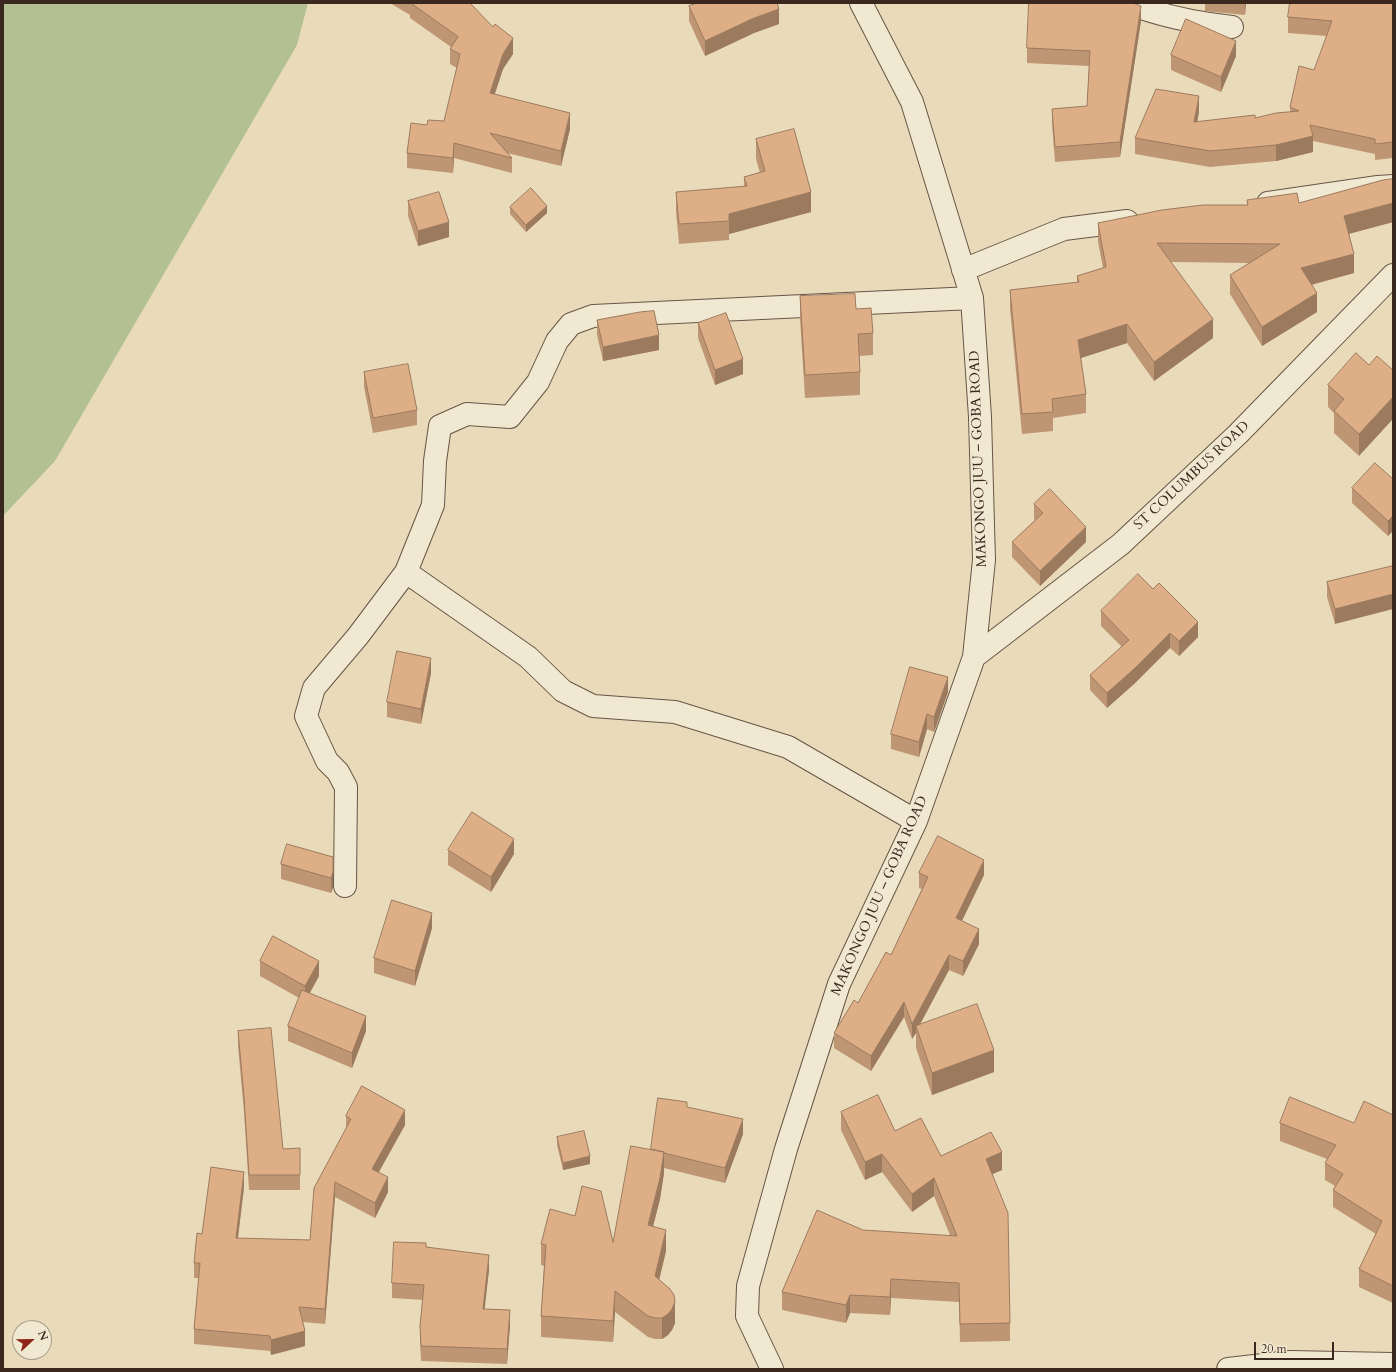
<!DOCTYPE html>
<html>
<head>
<meta charset="utf-8">
<style>
  body { margin:0 }
  #map { position:relative; width:1396px; height:1372px; overflow:hidden; background:#e9dbba; font-family:Cardo,serif }
  canvas { display:block }
  .frame { position:absolute; inset:0; border:4px solid #3a281f; pointer-events:none }
  .north { position:absolute; left:12px; top:1320px; width:40px; height:40px; box-sizing:border-box; background:#f1e8d2; border:1px solid #a89b8a; border-radius:50%; rotate:68deg; font-size:11px; font-weight:700; line-height:16px; text-align:center; color:#3a281f }
  .north::after { content:''; display:block; margin:auto; width:14px; height:18px; background:#8f2418; clip-path:polygon(50% 0,100% 100%,50% 72%,0 100%) }
  .scale { position:absolute; left:1254px; top:1342px; width:80px; height:18px; box-sizing:border-box; border:2px solid #3a281f; border-top:0; padding-left:5px; font-size:12px; line-height:14px; white-space:nowrap; color:#3a281f; -webkit-text-stroke:3px #f1e8d2; paint-order:stroke }
</style>
</head>
<body>
<div id="map">
<canvas width="1396" height="1372"></canvas>
<div class="frame"></div>
<div class="north">N</div>
<div class="scale">20 m</div>
</div>
<script>
const g = document.querySelector('canvas').getContext('2d');
g.lineJoin = 'round';
function fillPath(path, color) { g.fillStyle = color; g.fill(path, 'evenodd'); }
function stroke(path, color, width, dash) { g.strokeStyle = color; g.lineWidth = width; g.lineCap = dash ? 'butt' : 'round'; g.setLineDash(dash || []); g.stroke(path); }
function label(font, color, halo, rows, align = 'center') {
  g.font = font + ' Cardo,serif'; g.lineWidth = 3.5; g.setLineDash([]); g.textBaseline = 'middle'; g.strokeStyle = halo; g.fillStyle = color; for (const [text, x, y, turn = 0] of rows) {
    g.save(); g.translate(x, y); g.rotate((+turn || 0) * Math.PI / 180); g.textAlign = isNaN(turn) ? turn : align; if (halo) g.strokeText(text, 0, 0); g.fillText(text, 0, 0); g.restore();
  }
}
const green = new Path2D(`
  M 3,3 L 308,3 L 297,45 L 55,461 L 3,516 Z`);
const minor = new Path2D(`
  M 1128,3 C 1161,16 1196,23 1232,27
  M 1268,203 L 1378,187 L 1393,186
  M 963,270 L 1064,229 L 1127,221
  M 406,572 L 528,657 L 563,691 L 593,706 L 675,712 L 788,747 L 916,821
  M 974,657 L 1121,544 L 1238,434 L 1393,275
  M 345,886 L 346,787 L 338,772 L 327,761 L 306,716 L 314,688 L 358,636 L 406,572 L 433,505 L 435,461 L 440,426 L 467,414 L 510,417 L 538,382 L 557,341 L 571,324 L 593,316 L 972,298
  M 772,1369 L 747,1316 L 748,1286 L 786,1149 L 839,984 L 916,821 L 974,657 L 984,560 L 980,417 L 972,298 L 912,102 L 861,3
  M 1228,1369 L 1290,1362 L 1393,1364`);
const wall = new Path2D(`
  M 390,3 L 470,3 L 513,54 L 503,69 L 494,94 L 570,129 L 561,166 L 507,153 L 512,158 L 512,173 L 454,158 L 453,173 L 407,168 L 407,153 L 427,125 L 444,121 L 457,68 L 450,64 L 450,49 L 451,47 L 410,18 L 410,15 Z
  M 1205,3 L 1246,3 L 1245,15 L 1205,11 Z
  M 1393,3 L 1393,158 L 1375,160 L 1375,154 L 1313,141 L 1313,152 L 1276,161 L 1210,167 L 1135,154 L 1135,138 L 1199,112 L 1197,122 L 1255,118 L 1290,112 L 1290,107 L 1314,70 L 1327,36 L 1288,33 L 1288,17 Z
  M 689,6 L 779,24 L 754,33 L 705,56 L 689,21 Z
  M 1141,21 L 1120,157 L 1055,162 L 1052,124 L 1052,109 L 1087,106 L 1089,66 L 1027,63 L 1027,48 Z
  M 1171,55 L 1236,56 L 1221,92 L 1171,70 Z
  M 756,139 L 811,212 L 729,234 L 729,240 L 679,244 L 676,212 L 676,192 L 744,187 L 744,177 L 760,173 L 756,159 Z
  M 1247,200 L 1299,203 L 1393,222 L 1349,234 L 1354,273 L 1312,285 L 1317,312 L 1262,346 L 1230,294 L 1230,275 L 1249,263 L 1171,262 L 1213,338 L 1154,381 L 1127,343 L 1081,358 L 1086,394 L 1086,413 L 1053,418 L 1053,431 L 1022,434 L 1010,309 L 1010,290 L 1077,283 L 1077,276 L 1103,268 L 1098,242 L 1098,223 L 1247,205 Z
  M 408,201 L 449,237 L 418,246 L 408,216 Z
  M 510,207 L 547,213 L 526,232 L 510,214 Z
  M 800,296 L 873,333 L 873,355 L 859,356 L 860,372 L 860,395 L 805,398 L 800,319 Z
  M 597,320 L 659,350 L 603,361 L 597,335 Z
  M 698,323 L 743,374 L 715,385 L 698,338 Z
  M 1369,365 L 1359,456 L 1334,433 L 1334,413 L 1328,407 L 1328,385 Z
  M 364,372 L 417,410 L 417,425 L 373,433 L 364,387 Z
  M 1393,479 L 1388,536 L 1352,503 L 1352,488 Z
  M 1034,504 L 1086,542 L 1040,586 L 1012,557 L 1012,542 L 1035,520 L 1034,519 Z
  M 1393,566 L 1335,624 L 1327,597 L 1327,582 Z
  M 1101,611 L 1198,637 L 1179,656 L 1170,648 L 1134,684 L 1107,708 L 1090,690 L 1090,675 L 1122,647 L 1101,626 Z
  M 431,673 L 421,724 L 387,717 L 387,702 Z
  M 948,692 L 934,732 L 927,729 L 919,757 L 891,749 L 891,734 Z
  M 448,850 L 514,854 L 491,892 L 448,865 Z
  M 333,857 L 333,887 L 331,893 L 281,879 L 281,864 Z
  M 919,873 L 984,875 L 962,921 L 979,944 L 963,976 L 949,970 L 920,1024 L 994,1072 L 932,1095 L 916,1048 L 916,1033 L 912,1039 L 904,1017 L 871,1071 L 834,1048 L 834,1033 L 858,1003 L 891,955 L 922,889 L 919,888 Z
  M 432,928 L 415,986 L 374,973 L 374,958 Z
  M 260,961 L 319,976 L 310,993 L 366,1031 L 352,1068 L 288,1041 L 288,1026 L 299,998 L 260,976 Z
  M 238,1031 L 283,1149 L 300,1175 L 300,1190 L 249,1190 L 244,1112 L 238,1046 Z
  M 687,1107 L 743,1134 L 725,1183 L 664,1168 L 664,1173 L 660,1199 L 653,1226 L 666,1251 L 659,1280 L 675,1323 L 672,1330 L 668,1335 L 662,1339 L 655,1339 L 648,1337 L 615,1312 L 613,1342 L 541,1337 L 541,1316 L 544,1266 L 541,1265 L 541,1244 L 575,1216 L 613,1242 L 651,1149 Z
  M 841,1112 L 895,1131 L 941,1156 L 1002,1170 L 992,1174 L 1010,1323 L 1010,1341 L 960,1342 L 959,1302 L 891,1298 L 890,1315 L 850,1313 L 846,1323 L 782,1310 L 782,1292 L 950,1235 L 934,1196 L 912,1212 L 882,1172 L 865,1180 L 841,1130 Z
  M 1393,1115 L 1393,1303 L 1359,1287 L 1359,1269 L 1376,1234 L 1333,1207 L 1333,1190 L 1335,1186 L 1325,1180 L 1325,1163 L 1327,1159 L 1280,1141 L 1280,1123 L 1354,1123 Z
  M 346,1116 L 405,1125 L 379,1172 L 388,1192 L 375,1218 L 335,1197 L 325,1324 L 303,1322 L 305,1346 L 271,1355 L 270,1351 L 194,1344 L 194,1329 L 199,1278 L 194,1278 L 194,1263 L 202,1234 L 244,1187 L 238,1238 L 310,1240 L 346,1128 Z
  M 557,1137 L 590,1164 L 563,1170 L 557,1145 Z
  M 426,1247 L 489,1270 L 484,1309 L 510,1325 L 507,1364 L 421,1361 L 420,1341 L 420,1326 L 423,1300 L 392,1298 L 392,1283 Z`);
const shadedWall = new Path2D(`
  M 1245,3 L 1246,3 L 1245,15 Z
  M 1141,6 L 1141,21 L 1120,157 L 1120,142 Z
  M 779,9 L 779,24 L 754,33 L 705,56 L 705,41 L 754,18 Z
  M 513,38 L 513,54 L 503,69 L 490,109 L 490,93 L 503,54 Z
  M 1236,41 L 1236,56 L 1221,92 L 1221,77 Z
  M 1199,96 L 1199,112 L 1194,138 L 1194,122 Z
  M 570,113 L 570,129 L 561,166 L 561,151 Z
  M 1313,136 L 1313,152 L 1276,161 L 1276,145 Z
  M 454,143 L 454,158 L 453,173 L 453,158 Z
  M 811,192 L 811,212 L 729,234 L 729,214 Z
  M 1393,203 L 1393,222 L 1344,235 L 1344,216 Z
  M 547,206 L 547,213 L 526,232 L 526,225 Z
  M 449,222 L 449,237 L 418,246 L 418,231 Z
  M 1354,254 L 1354,273 L 1301,287 L 1301,268 Z
  M 1317,293 L 1317,312 L 1262,346 L 1262,327 Z
  M 1213,319 L 1213,338 L 1154,381 L 1154,362 Z
  M 1127,324 L 1127,343 L 1078,359 L 1078,340 Z
  M 659,335 L 659,350 L 603,361 L 603,347 Z
  M 743,359 L 743,374 L 715,385 L 715,370 Z
  M 1393,397 L 1393,419 L 1359,456 L 1359,434 Z
  M 1393,516 L 1393,531 L 1388,536 L 1388,521 Z
  M 1086,527 L 1086,542 L 1040,586 L 1040,571 Z
  M 1393,594 L 1393,609 L 1335,624 L 1335,609 Z
  M 1198,622 L 1198,637 L 1179,656 L 1179,641 Z
  M 1170,633 L 1170,648 L 1134,684 L 1107,708 L 1107,693 Z
  M 431,658 L 431,673 L 421,724 L 421,709 Z
  M 948,677 L 948,692 L 934,732 L 934,717 Z
  M 927,714 L 927,729 L 919,757 L 919,742 Z
  M 514,839 L 514,854 L 491,892 L 491,877 Z
  M 984,860 L 984,875 L 956,933 L 956,918 Z
  M 333,872 L 333,887 L 331,893 L 331,878 Z
  M 432,913 L 432,928 L 415,986 L 415,971 Z
  M 979,929 L 979,944 L 963,976 L 963,961 Z
  M 949,955 L 949,970 L 917,1030 L 916,1026 L 916,1033 L 912,1039 L 912,1024 Z
  M 319,961 L 319,976 L 305,1001 L 305,986 Z
  M 904,1002 L 904,1017 L 871,1071 L 871,1056 Z
  M 366,1016 L 366,1031 L 352,1068 L 352,1053 Z
  M 994,1050 L 994,1072 L 932,1095 L 932,1073 Z
  M 405,1110 L 405,1125 L 372,1184 L 372,1169 Z
  M 743,1119 L 743,1134 L 725,1183 L 725,1168 Z
  M 664,1152 L 664,1173 L 660,1199 L 648,1246 L 648,1225 Z
  M 1002,1152 L 1002,1170 L 986,1177 L 986,1159 Z
  M 882,1154 L 882,1172 L 865,1180 L 865,1162 Z
  M 590,1156 L 590,1164 L 563,1170 L 563,1163 Z
  M 244,1172 L 244,1187 L 236,1253 L 236,1238 Z
  M 388,1177 L 388,1192 L 375,1218 L 375,1203 Z
  M 934,1178 L 934,1196 L 912,1212 L 912,1194 Z
  M 335,1182 L 335,1197 L 325,1324 L 325,1309 Z
  M 666,1230 L 666,1251 L 655,1297 L 655,1276 Z
  M 489,1255 L 489,1270 L 483,1324 L 483,1309 Z
  M 891,1279 L 891,1298 L 890,1315 L 890,1297 Z
  M 615,1291 L 615,1312 L 613,1342 L 613,1321 Z
  M 850,1295 L 850,1313 L 846,1323 L 846,1305 Z
  M 675,1302 L 675,1323 L 672,1330 L 668,1335 L 662,1339 L 662,1318 Z
  M 510,1310 L 510,1325 L 507,1364 L 507,1349 Z
  M 305,1331 L 305,1346 L 271,1355 L 271,1340 Z`);
const building = new Path2D(`
  M 411,3 L 470,3 L 493,27 L 495,24 L 513,38 L 503,54 L 490,93 L 570,113 L 561,151 L 490,133 L 512,158 L 454,143 L 453,158 L 407,153 L 411,123 L 427,125 L 428,120 L 444,121 L 460,54 L 450,49 L 458,37 Z
  M 698,3 L 777,3 L 779,9 L 754,18 L 705,41 L 689,6 Z
  M 1029,3 L 1133,3 L 1141,6 L 1120,142 L 1055,147 L 1052,109 L 1087,106 L 1090,51 L 1027,48 Z
  M 1290,3 L 1393,3 L 1393,142 L 1375,144 L 1375,139 L 1310,125 L 1313,136 L 1276,145 L 1210,151 L 1135,138 L 1156,89 L 1199,96 L 1194,122 L 1255,115 L 1255,118 L 1276,113 L 1299,111 L 1290,107 L 1299,66 L 1314,70 L 1332,21 L 1288,17 Z
  M 1186,19 L 1236,41 L 1221,77 L 1171,55 Z
  M 794,129 L 811,192 L 729,214 L 729,221 L 679,224 L 676,192 L 747,186 L 744,177 L 765,171 L 756,139 Z
  M 1393,179 L 1393,203 L 1344,216 L 1354,254 L 1301,268 L 1317,293 L 1262,327 L 1230,275 L 1280,244 L 1157,243 L 1213,319 L 1154,362 L 1127,324 L 1078,340 L 1086,394 L 1052,399 L 1053,412 L 1022,414 L 1010,290 L 1079,282 L 1077,276 L 1106,267 L 1098,223 L 1162,210 L 1203,205 L 1248,205 L 1247,200 L 1297,193 L 1299,203 L 1383,180 Z
  M 531,188 L 547,206 L 526,225 L 510,207 Z
  M 439,192 L 449,222 L 418,231 L 408,201 Z
  M 855,294 L 856,309 L 871,308 L 873,333 L 858,334 L 860,372 L 805,375 L 800,296 Z
  M 654,311 L 659,335 L 603,347 L 597,320 L 640,312 Z
  M 726,313 L 743,359 L 715,370 L 698,323 Z
  M 1356,353 L 1369,365 L 1377,356 L 1393,370 L 1393,397 L 1359,434 L 1334,411 L 1344,399 L 1328,385 Z
  M 408,364 L 417,410 L 373,418 L 364,372 Z
  M 1375,463 L 1393,479 L 1393,516 L 1388,521 L 1352,488 Z
  M 1050,489 L 1086,527 L 1040,571 L 1012,542 L 1043,513 L 1034,504 Z
  M 1393,566 L 1393,594 L 1335,609 L 1327,582 Z
  M 1138,574 L 1153,589 L 1159,583 L 1198,622 L 1179,641 L 1170,633 L 1134,669 L 1107,693 L 1090,675 L 1129,640 L 1101,611 Z
  M 397,651 L 431,658 L 421,709 L 387,702 Z
  M 910,667 L 948,677 L 934,717 L 927,714 L 919,742 L 891,734 Z
  M 472,812 L 514,839 L 491,877 L 448,850 Z
  M 938,836 L 984,860 L 956,918 L 979,929 L 963,961 L 949,955 L 912,1024 L 904,1002 L 871,1056 L 834,1033 L 854,1000 L 858,1003 L 886,952 L 891,955 L 928,877 L 919,873 Z
  M 287,844 L 333,857 L 333,872 L 331,878 L 281,864 Z
  M 392,900 L 432,913 L 415,971 L 374,958 Z
  M 273,936 L 319,961 L 305,986 L 260,961 Z
  M 302,990 L 366,1016 L 352,1053 L 288,1026 Z
  M 977,1004 L 994,1050 L 932,1073 L 916,1026 Z
  M 271,1028 L 283,1149 L 300,1148 L 300,1175 L 249,1175 L 244,1097 L 238,1031 Z
  M 362,1086 L 405,1110 L 372,1169 L 388,1177 L 375,1203 L 335,1182 L 325,1309 L 299,1307 L 305,1331 L 271,1340 L 270,1336 L 194,1329 L 200,1263 L 194,1263 L 197,1233 L 202,1234 L 211,1167 L 244,1172 L 236,1238 L 310,1240 L 314,1188 L 351,1119 L 346,1116 Z
  M 878,1095 L 895,1131 L 921,1118 L 941,1156 L 991,1132 L 1002,1152 L 986,1159 L 1008,1213 L 1010,1323 L 960,1324 L 959,1283 L 891,1279 L 890,1297 L 850,1295 L 846,1305 L 782,1292 L 817,1210 L 863,1230 L 957,1236 L 934,1178 L 912,1194 L 882,1154 L 865,1162 L 841,1112 Z
  M 1290,1097 L 1354,1123 L 1364,1101 L 1393,1115 L 1393,1286 L 1359,1269 L 1382,1221 L 1333,1190 L 1343,1174 L 1325,1163 L 1336,1145 L 1280,1123 Z
  M 658,1098 L 687,1102 L 687,1107 L 743,1119 L 725,1168 L 664,1153 L 664,1152 L 651,1149 Z
  M 584,1131 L 590,1156 L 563,1163 L 557,1137 Z
  M 631,1146 L 664,1152 L 660,1178 L 648,1225 L 666,1230 L 655,1276 L 670,1289 L 674,1295 L 675,1302 L 672,1309 L 668,1314 L 662,1318 L 655,1318 L 648,1316 L 615,1291 L 613,1321 L 541,1316 L 546,1245 L 541,1244 L 550,1209 L 575,1216 L 582,1186 L 601,1191 L 613,1242 Z
  M 394,1242 L 426,1243 L 426,1247 L 489,1255 L 483,1309 L 510,1310 L 507,1349 L 421,1346 L 420,1326 L 424,1285 L 392,1283 Z`);
const streetNames = [
  ["MAKONGO JUU – GOBA ROAD",979,459,-92],
  ["ST COLUMBUS ROAD",1192,476,-43],
  ["MAKONGO JUU – GOBA ROAD",880,896,-66]
];
fillPath(green, '#b3c192');
stroke(minor, '#665546', 24);
stroke(minor, '#f1e8d2', 22);
fillPath(wall, '#bf9674');
fillPath(shadedWall, '#9b7a5e');
fillPath(building, '#deaf87');
stroke(building, '#9b7a5e', 1);
label('14px', '#3a281f', '#f1e8d2', streetNames);
</script>
</body>
</html>
